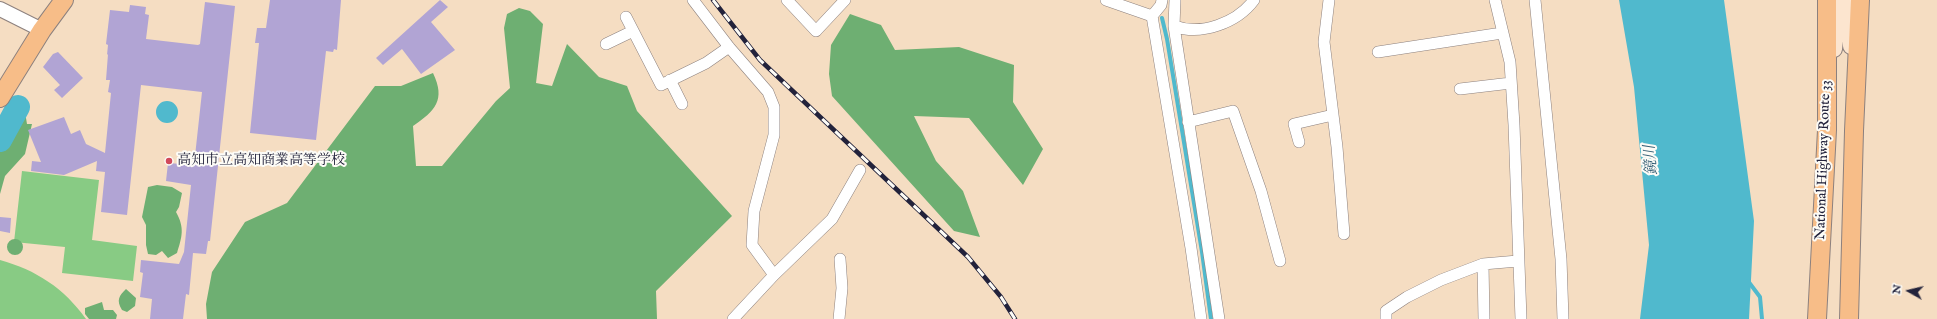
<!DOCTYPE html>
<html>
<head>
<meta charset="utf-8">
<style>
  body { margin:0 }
  #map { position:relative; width:1937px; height:319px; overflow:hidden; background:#f5ddc2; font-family:"IM FELL English",serif }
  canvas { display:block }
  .north { position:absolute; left:1889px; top:271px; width:40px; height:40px; -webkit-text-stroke:3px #fdfcf7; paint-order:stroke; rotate:278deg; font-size:11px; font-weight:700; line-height:16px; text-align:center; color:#22223b }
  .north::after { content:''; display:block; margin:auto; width:14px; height:18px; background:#22223b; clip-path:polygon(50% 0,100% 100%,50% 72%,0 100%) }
</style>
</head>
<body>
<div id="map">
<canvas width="1937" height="319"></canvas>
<div class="north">N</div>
</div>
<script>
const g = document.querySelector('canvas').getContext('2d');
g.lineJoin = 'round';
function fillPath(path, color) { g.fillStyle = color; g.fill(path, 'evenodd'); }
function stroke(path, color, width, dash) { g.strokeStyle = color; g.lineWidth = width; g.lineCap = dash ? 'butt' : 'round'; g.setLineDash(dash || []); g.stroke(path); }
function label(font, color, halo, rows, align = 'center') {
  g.font = font + ' "IM FELL English","Noto Serif JP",serif'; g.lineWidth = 4; g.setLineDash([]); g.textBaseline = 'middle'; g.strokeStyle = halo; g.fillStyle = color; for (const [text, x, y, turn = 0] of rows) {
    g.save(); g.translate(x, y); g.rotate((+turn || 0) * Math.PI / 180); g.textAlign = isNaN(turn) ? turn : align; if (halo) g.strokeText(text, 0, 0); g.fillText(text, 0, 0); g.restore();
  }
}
const green = new Path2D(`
  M 22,171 L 99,180 L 92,240 L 137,246 L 133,281 L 62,273 L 65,247 L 14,242 Z
  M 0,260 C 36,270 64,288 86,319 L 0,319 Z`);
const forest = new Path2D(`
  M 519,8 L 530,11 L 543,24 L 536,83 L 552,86 L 567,44 L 599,77 L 627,86 L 637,111 L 732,216 L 656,291 L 657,319 L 207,319 L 206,304 L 212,272 L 245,222 L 287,203 L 375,86 L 401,86 L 433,73 C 446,100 435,111 413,126 L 416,166 L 442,166 L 496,101 L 510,88 L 504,28 L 507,14 Z
  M 850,14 L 881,25 L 895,50 L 959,47 L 1014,65 L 1013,102 L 1043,149 L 1023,185 L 969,118 L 914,116 L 936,161 L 963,191 L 980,237 L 954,231 L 832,96 L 829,74 L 831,45 Z
  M 21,110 L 25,112 L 27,124 L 32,124 L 25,154 L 5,176 L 0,194 L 0,147 Z
  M 157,185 L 172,187 L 182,193 L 179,207 L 176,212 C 185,228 182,237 177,253 L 168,258 L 162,251 L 156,255 L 148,254 L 146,245 L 146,225 L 142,217 L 148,187 Z
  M7 247a8 8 0 1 1 16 0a8 8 0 1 1-16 0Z
  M 126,289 L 136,298 L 135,306 L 127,312 L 122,310 C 116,300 119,296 126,289 Z
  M 102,302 L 104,310 L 113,310 L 117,315 L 116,319 L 89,319 L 85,314 L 85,308 Z`);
const water = new Path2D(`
  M 1619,0 L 1724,0 L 1754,221 L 1749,319 L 1640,319 L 1649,245 L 1634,87 Z
  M156 112a11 11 0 1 1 22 0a11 11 0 1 1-22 0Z`);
const stream = new Path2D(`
  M 1162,18 L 1167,39 L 1202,252 L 1211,319
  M 1748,281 L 1760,297 L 1762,319`);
const river = new Path2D(`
  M 0,140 L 18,107`);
const building = new Path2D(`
  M 270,0 L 341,0 L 337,50 L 334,49 L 333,52 L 326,51 L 316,140 L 250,133 L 259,43 L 255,43 L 257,28 L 266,28 Z
  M 440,0 L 448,7 L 431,22 L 455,50 L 421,74 L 402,49 L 383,65 L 376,58 Z
  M 205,2 L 235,6 L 210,241 L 208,241 L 206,254 L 193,253 L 189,295 L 186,294 L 183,319 L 150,319 L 152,299 L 140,297 L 143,273 L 140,272 L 141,260 L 179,264 L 184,252 L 191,185 L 166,181 L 168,163 L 194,165 L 202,92 L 141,85 L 127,215 L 101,212 L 105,172 L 96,171 L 97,161 L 64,175 L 31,171 L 32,161 L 41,162 L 28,130 L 64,117 L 71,134 L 80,130 L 86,144 L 105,153 L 111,93 L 108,92 L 110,80 L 106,80 L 108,54 L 107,55 L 108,45 L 106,44 L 110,10 L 129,12 L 130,5 L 146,7 L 145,14 L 149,15 L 146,39 L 198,45 L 200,44 Z
  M 58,52 L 83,78 L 62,98 L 54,90 L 60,85 L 43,67 L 53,54 Z
  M 0,217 L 11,218 L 10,233 L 0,231 Z`);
const minor = new Path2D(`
  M 693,0 L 729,47 L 768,92 L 774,107 L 774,135 L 754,211 L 752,245 L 774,275 L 733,319
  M 787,0 L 816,31 L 845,0
  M 1106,0 L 1152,16
  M 1162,0 L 1161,5 L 1152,16 L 1191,248 L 1201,319
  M 1175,0 L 1174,26 L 1219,319
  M 1329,0 L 1324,42 L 1337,147 L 1344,234
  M 1495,0 L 1510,62 L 1514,125 L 1521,319
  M 1535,0 L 1561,259 L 1563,319
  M 626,17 L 661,85 L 706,63 L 729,47
  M 1174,26 C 1201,36 1237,23 1254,0
  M 606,44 L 633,31
  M 1378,52 L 1502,33
  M 670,80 L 682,104
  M 1460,89 L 1511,83
  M 1188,122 L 1233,111 L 1261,191 L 1280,261
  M 1299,142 L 1294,124 L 1333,115
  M 1483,264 L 1484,319
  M 774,275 L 832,219 L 860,170
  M 839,319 L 842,288 L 840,259
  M 1386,319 L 1386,311 L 1407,297 L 1441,280 L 1483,264 L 1518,261`);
const tertiary = new Path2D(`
  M 0,9 L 42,30`);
const secondary = new Path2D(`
  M 1849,0 L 1851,46
  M 1834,49 L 1839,0`);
const primary = new Path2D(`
  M 0,98 L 42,30 L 64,0`);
const trunk = new Path2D(`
  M 1817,319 L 1827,130 L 1827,0
  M 1849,319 L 1854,131 L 1860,0`);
const rail = new Path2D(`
  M 713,0 L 760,60 L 968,257 L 1001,297 L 1015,319`);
const markers = [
  [169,161,4,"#d1495b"]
];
const streetNames = [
  ["National Highway Route 33",1824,160,-88]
];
const poiNames = [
  ["高知市立高知商業高等学校",177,161]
];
const waterNames = [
  ["鏡川",1652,160,-95]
];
fillPath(green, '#88cb84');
fillPath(forest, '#6eaf72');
fillPath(water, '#50b9cd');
stroke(stream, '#50b9cd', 4);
stroke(river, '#50b9cd', 24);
fillPath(building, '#b1a4d4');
stroke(minor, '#8c807e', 12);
stroke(tertiary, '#8c807e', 16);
stroke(secondary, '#8c807e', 18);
stroke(primary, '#8c807e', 20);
stroke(trunk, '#8c807e', 20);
stroke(minor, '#fff', 11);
stroke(tertiary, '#fff', 14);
stroke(secondary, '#fce5cf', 16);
stroke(primary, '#f7bd88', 18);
stroke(trunk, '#f7bd88', 18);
stroke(rail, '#22223b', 4.5);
stroke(rail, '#fdfcf7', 3, [9]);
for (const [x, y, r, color] of markers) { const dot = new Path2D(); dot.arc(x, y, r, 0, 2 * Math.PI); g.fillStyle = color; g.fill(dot); stroke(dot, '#fdfcf7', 1.5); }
label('14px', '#22223b', '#fdfcf7', streetNames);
label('14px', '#22223b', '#fdfcf7', poiNames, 'left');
label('italic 15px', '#345e75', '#fdfcf7', waterNames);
</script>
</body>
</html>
